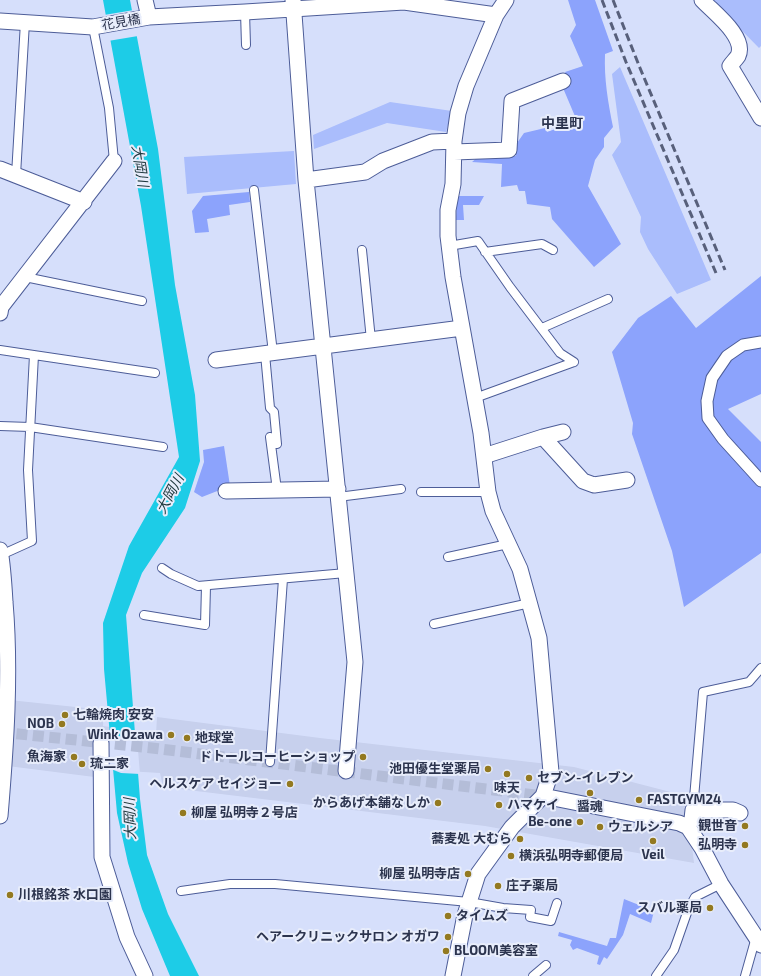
<!DOCTYPE html>
<html>
<head>
<meta charset="utf-8">
<style>
  body { margin:0 }
  canvas { display:block; background:#d6dffb }
</style>
</head>
<body>
<canvas width="761" height="976"></canvas>
<script>
const g = document.querySelector('canvas').getContext('2d');
g.lineJoin = 'round';
function fillPath(path, color) { g.fillStyle = color; g.fill(path, 'evenodd'); }
function stroke(path, color, width, dash) { g.strokeStyle = color; g.lineWidth = width; g.lineCap = dash ? 'butt' : 'round'; g.setLineDash(dash || []); g.stroke(path); }
function label(font, color, halo, rows, align = 'center') {
  g.font = font + ' "Exo 2","Noto Sans JP",sans-serif'; g.lineWidth = 4; g.setLineDash([]); g.textBaseline = 'middle'; g.strokeStyle = halo; g.fillStyle = color; for (const [text, x, y, turn = 0] of rows) {
    g.save(); g.translate(x, y); g.rotate((+turn || 0) * Math.PI / 180); g.textAlign = isNaN(turn) ? turn : align; if (halo) g.strokeText(text, 0, 0); g.fillText(text, 0, 0); g.restore();
  }
}
const built = new Path2D(`
  M 0,699 L 104,710 L 103,726 L 156,734 L 157,717 L 320,738 L 574,767 L 686,796 L 694,863 L 485,826 L 163,787 L 160,773 L 110,770 L 110,779 L 0,765 Z`);
const green = new Path2D(`
  M 712,0 L 761,0 L 761,46 L 759,48 Z
  M 620,67 L 711,280 L 677,294 L 648,249 L 640,232 L 641,217 L 612,155 L 621,142 L 612,74 Z
  M 390,102 L 452,111 L 446,132 L 387,123 L 314,149 L 313,135 Z
  M 294,151 L 296,184 L 187,194 L 184,157 Z`);
const forest = new Path2D(`
  M 568,0 L 595,0 L 613,51 L 605,54 C 604,79 608,102 613,127 L 604,138 L 604,147 L 595,160 L 588,186 L 621,244 L 594,267 L 552,219 L 550,207 L 527,204 L 525,191 L 519,191 L 517,185 L 501,187 L 502,164 L 472,162 L 479,156 L 516,156 L 517,143 L 524,133 L 545,128 L 547,132 L 577,121 L 563,88 L 571,85 L 565,72 L 583,66 L 570,36 L 576,25 Z
  M 249,192 L 250,202 L 229,205 L 230,215 L 207,219 L 209,232 L 195,233 L 192,211 L 203,196 Z
  M 457,196 L 484,196 L 479,205 L 463,205 L 464,220 L 456,220 Z
  M 761,276 L 761,394 L 728,409 L 761,442 L 761,553 L 684,607 L 672,551 L 632,434 L 633,423 L 612,352 L 638,318 L 671,296 L 696,328 Z
  M 224,446 L 230,486 L 202,497 L 194,492 L 204,462 L 203,450 Z
  M 624,899 L 654,911 L 651,923 L 630,914 L 623,935 L 607,959 L 604,957 L 600,965 L 597,964 L 599,956 L 577,948 L 573,950 L 570,945 L 572,940 L 558,936 L 559,932 L 607,946 L 610,938 L 616,938 Z`);
const water = new Path2D(`
  M 103,0 L 130,0 L 158,149 L 175,285 L 195,395 L 200,461 L 185,508 L 142,573 L 126,615 L 140,799 L 147,855 L 168,914 L 199,976 L 170,976 L 142,909 L 128,863 L 117,813 L 104,669 L 103,623 L 129,546 L 179,457 L 141,206 Z`);
const pier = new Path2D(`
  M 134,10 L 138,36 L 108,41 L 104,15 Z
  M 108,735 L 137,738 L 140,774 L 121,773 L 111,769 Z`);
const pedestrianTunnel = new Path2D(`
  M 0,732 L 152,748 L 543,796`);
const service = new Path2D(`
  M 245,12 L 246,45
  M 93,27 L 109,108 L 114,161
  M 16,175 L 25,22
  M 254,190 L 273,353
  M 449,246 L 478,241 L 510,287 L 560,353 L 574,362
  M 362,250 L 371,340
  M 485,252 L 542,244 L 553,250
  M 25,277 L 142,301
  M 542,328 L 608,299
  M 0,350 L 155,373
  M 265,354 L 270,408 L 274,412 L 277,444
  M 475,398 L 574,362
  M 0,426 L 30,427 L 163,447
  M 270,437 L 277,490
  M 421,492 L 488,492
  M 338,497 L 401,489
  M 1,555 L 32,541 L 28,470 L 34,355
  M 448,557 L 508,544
  M 162,568 L 171,574 L 198,586 L 346,573
  M 144,615 L 205,625 L 206,586
  M 434,624 L 530,603
  M 270,762 L 283,579
  M 693,810 L 703,692 L 749,682 L 761,668
  M 181,891 L 230,884 L 275,884 L 469,902 L 503,908 L 531,910 L 530,917 L 551,921 L 557,903
  M 533,976 L 546,965
  M 656,976 L 674,950 L 688,910 L 695,897 L 721,884
  M 745,976 L 756,937`);
const pedestrian = new Path2D(`
  M 761,342 L 743,345 L 727,356 L 712,378 L 707,401 L 708,418 L 723,439 L 761,481`);
const minor = new Path2D(`
  M 145,0 L 149,17
  M 293,0 L 306,180 L 355,662 L 346,771
  M 702,0 C 713,12 747,37 738,56 C 736,59 732,63 730,66 L 761,118
  M 0,21 L 93,27 L 149,17 L 245,12 L 404,2 L 496,15
  M 454,152 L 509,150 L 512,101 L 563,81
  M 0,169 L 84,202
  M 306,180 L 365,172 L 383,161 L 432,142 L 454,141
  M 0,313 L 1,307 L 114,161
  M 216,360 L 462,328
  M 543,437 L 583,481 L 594,485 L 627,480
  M 484,456 L 543,437 L 563,432
  M 226,491 L 338,489
  M 0,550 C 3,567 4,585 5,602 C 11,673 6,745 0,816
  M 101,743 L 102,857 L 127,937 L 145,976
  M 543,796 L 679,823 L 688,827 L 702,848 L 721,884 L 761,945
  M 688,827 L 692,819 L 693,810 L 733,810 L 740,813
  M 453,976 L 465,915 L 478,874 L 512,827 L 543,796 L 551,772 L 539,638 L 520,569 L 493,511 L 488,492 L 481,433 L 453,277 L 448,236 L 448,210 L 453,184 L 454,141 L 458,113 L 466,86 L 496,15 L 506,0`);
const rail = new Path2D(`
  M 602,0 L 626,62 L 716,273
  M 613,0 L 640,68 L 725,270`);
const markers = [
  [65,715,4,"#937920"],
  [62,724,4,"#937920"],
  [171,735,4,"#937920"],
  [187,738,4,"#937920"],
  [74,757,4,"#937920"],
  [363,757,4,"#937920"],
  [82,764,4,"#937920"],
  [488,769,4,"#937920"],
  [507,774,4,"#937920"],
  [529,778,4,"#937920"],
  [290,784,4,"#937920"],
  [590,793,4,"#937920"],
  [639,800,4,"#937920"],
  [438,803,4,"#937920"],
  [499,805,4,"#937920"],
  [183,813,4,"#937920"],
  [580,822,4,"#937920"],
  [745,826,4,"#937920"],
  [600,827,4,"#937920"],
  [520,839,4,"#937920"],
  [653,841,4,"#937920"],
  [745,845,4,"#937920"],
  [511,856,4,"#937920"],
  [468,874,4,"#937920"],
  [498,886,4,"#937920"],
  [10,895,4,"#937920"],
  [710,908,4,"#937920"],
  [448,916,4,"#937920"],
  [448,937,4,"#937920"],
  [446,951,4,"#937920"]
];
const streetNames = [
  ["花見橋",121,22,-10]
];
const poiNames = [
  ["七輪焼肉 安安",73,715,"left"],
  ["NOB",54,724],
  ["Wink Ozawa",163,735],
  ["地球堂",195,738,"left"],
  ["魚海家",66,757],
  ["ドトールコーヒーショップ",355,757],
  ["琉二家",90,764,"left"],
  ["池田優生堂薬局",480,769],
  ["セブン-イレブン",537,778,"left"],
  ["ヘルスケア セイジョー",282,784],
  ["味天",507,788,"center"],
  ["FASTGYM24",647,800,"left"],
  ["からあげ本舗なしか",430,803],
  ["ハマケイ",507,805,"left"],
  ["醤魂",590,807,"center"],
  ["柳屋 弘明寺２号店",191,813,"left"],
  ["Be-one",572,822],
  ["観世音",737,826],
  ["ウェルシア",608,827,"left"],
  ["蕎麦処 大むら",512,839],
  ["弘明寺",737,845],
  ["Veil",653,855,"center"],
  ["横浜弘明寺郵便局",519,856,"left"],
  ["柳屋 弘明寺店",460,874],
  ["庄子薬局",506,886,"left"],
  ["川根銘茶 水口園",18,895,"left"],
  ["スバル薬局",702,908],
  ["タイムズ",456,916,"left"],
  ["ヘアークリニックサロン オガワ",440,937],
  ["BLOOM美容室",454,951,"left"]
];
const neighbourhoodNames = [
  ["中里町",562,123]
];
const waterNames = [
  ["大岡川",140,166,81],
  ["大岡川",170,494,-62],
  ["大岡川",130,819,-92]
];
fillPath(built, '#c7d0ed');
fillPath(green, '#aabdfc');
fillPath(forest, '#8ca3fc');
fillPath(water, '#1dcce7');
fillPath(pier, '#d6dffb');
stroke(pedestrianTunnel, '#b4bdd8', 11, [11, 5.5]);
stroke(service, '#4d5d98', 10);
stroke(pedestrian, '#4d5d98', 13);
stroke(minor, '#4d5d98', 17);
stroke(service, '#fff', 8);
stroke(pedestrian, '#fff', 11);
stroke(minor, '#fff', 15);
stroke(rail, '#58607b', 3, [8, 4]);
for (const [x, y, r, color] of markers) { const dot = new Path2D(); dot.arc(x, y, r, 0, 2 * Math.PI); g.fillStyle = color; g.fill(dot); stroke(dot, '#e8edfb', 1.5); }
label('13px', '#2c344e', '#e8edfb', streetNames);
label('bold 13px', '#2c344e', '#e8edfb', poiNames, 'right');
label('bold 14px', '#2c344e', '#e8edfb', neighbourhoodNames);
label('italic 14px', '#20393e', '#e8edfb', waterNames);
</script>
</body>
</html>
